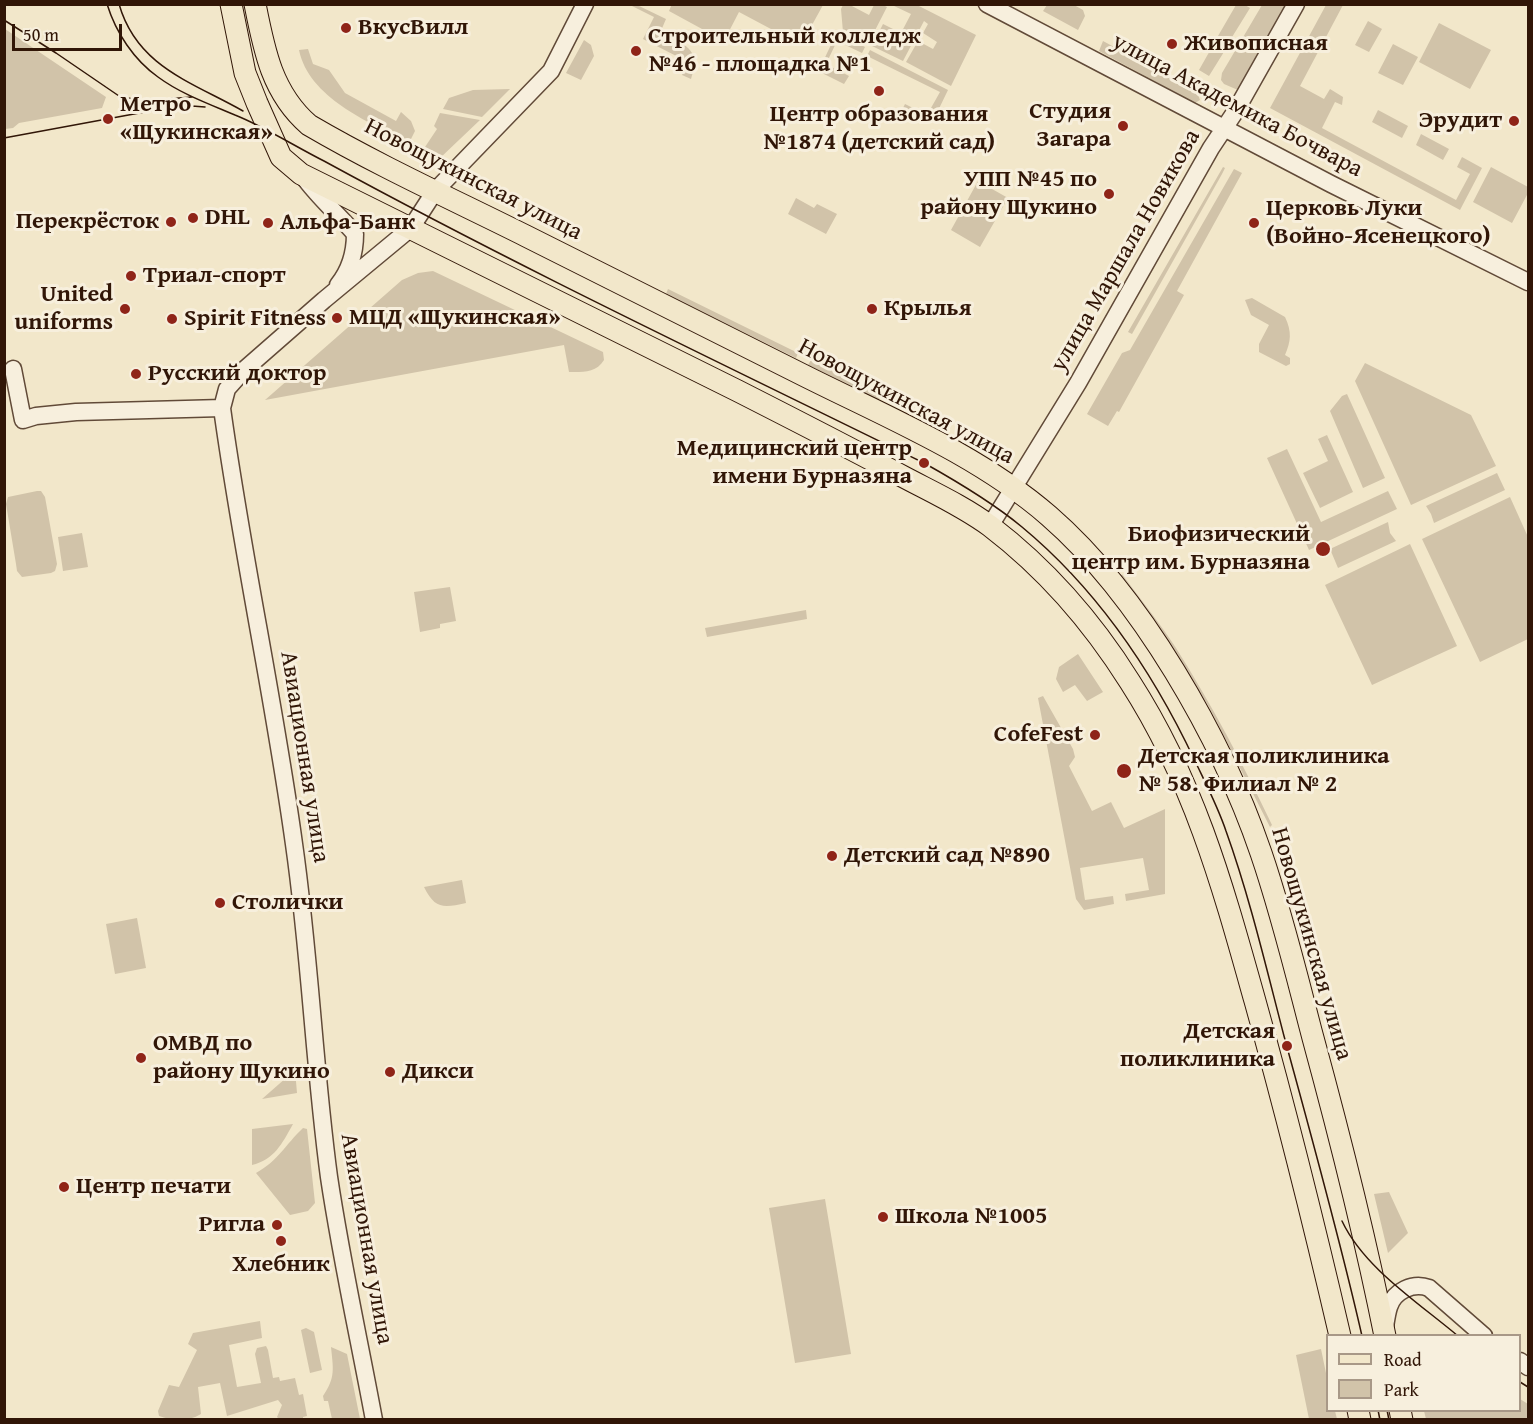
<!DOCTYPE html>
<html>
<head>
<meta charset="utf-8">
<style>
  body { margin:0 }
  #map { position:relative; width:1533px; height:1424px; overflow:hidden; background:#f2e7ca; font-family:"Gentium Book Plus",serif }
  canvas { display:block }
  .frame { position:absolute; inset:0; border:6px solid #311607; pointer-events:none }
  .legend { position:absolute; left:1326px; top:1334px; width:195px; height:78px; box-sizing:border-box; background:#f7efdd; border:2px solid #a89887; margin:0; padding:8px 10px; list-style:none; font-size:18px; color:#311607 }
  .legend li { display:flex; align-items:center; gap:12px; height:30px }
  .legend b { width:30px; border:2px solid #a89887 }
  .scale { position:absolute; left:12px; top:24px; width:110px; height:27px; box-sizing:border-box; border:3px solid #311607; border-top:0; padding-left:8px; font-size:18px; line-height:21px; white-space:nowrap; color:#311607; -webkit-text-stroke:4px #f7efdd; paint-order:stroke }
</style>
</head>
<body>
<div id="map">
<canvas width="1533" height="1424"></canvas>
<div class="frame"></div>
<ul class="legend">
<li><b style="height:8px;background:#f2e7ca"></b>Road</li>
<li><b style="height:16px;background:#d1c3a9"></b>Park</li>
</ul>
<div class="scale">50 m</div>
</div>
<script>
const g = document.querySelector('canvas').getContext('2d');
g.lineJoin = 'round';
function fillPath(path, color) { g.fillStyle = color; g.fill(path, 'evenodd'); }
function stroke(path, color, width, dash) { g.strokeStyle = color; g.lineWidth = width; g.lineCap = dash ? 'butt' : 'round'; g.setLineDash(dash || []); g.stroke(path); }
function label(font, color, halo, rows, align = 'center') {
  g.font = font + ' "Gentium Book Plus",serif'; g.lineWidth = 6; g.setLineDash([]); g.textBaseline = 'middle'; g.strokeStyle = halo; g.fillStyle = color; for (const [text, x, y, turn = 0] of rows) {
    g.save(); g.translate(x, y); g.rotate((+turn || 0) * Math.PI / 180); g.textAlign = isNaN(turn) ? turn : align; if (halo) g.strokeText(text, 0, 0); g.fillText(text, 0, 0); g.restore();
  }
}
const green = new Path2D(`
  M 672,4 L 822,4 L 823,5 L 801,45 L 739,12 L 724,41 L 669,11 Z
  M 630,5 L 637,5 L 666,19 L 660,33 C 684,45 702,47 691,79 L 682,75 L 688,62 L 643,39 L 654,17 Z
  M 843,5 L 850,5 L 869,15 L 874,5 L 883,5 L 887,7 L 868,44 L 843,32 L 841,9 Z
  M 892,5 L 917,5 L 976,35 L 951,86 L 906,62 L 918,41 L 933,49 L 937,42 L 923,33 L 928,24 L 924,21 L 903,61 L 872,46 L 883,24 L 901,33 L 911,14 Z
  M 1047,5 L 1074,5 L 1083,10 L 1085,16 L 1078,30 L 1043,11 Z
  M 1236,5 L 1245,5 L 1250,8 L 1229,42 L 1218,36 Z
  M 1262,5 L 1287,5 L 1238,90 L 1224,84 L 1221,80 L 1222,73 Z
  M 1326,5 L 1343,5 L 1300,86 L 1324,99 L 1330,89 L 1343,97 L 1342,105 L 1335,102 L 1322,128 L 1456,200 L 1470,174 L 1457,167 L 1462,157 L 1482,168 L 1460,210 L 1270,108 Z
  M 1368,21 L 1382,29 L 1369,52 L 1355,45 Z
  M 1439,23 L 1491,50 L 1470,89 L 1419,62 Z
  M 5,29 L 106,97 L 102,108 L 19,123 L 13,128 L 5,129 Z
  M 837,32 L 865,47 L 862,53 L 837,41 L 826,64 L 849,76 L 844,84 L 822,73 L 820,68 Z
  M 584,40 L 591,45 L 594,56 L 581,80 L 566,73 Z
  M 1216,40 L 1227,47 L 1209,76 L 1199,70 Z
  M 1103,41 L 1197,92 L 1200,100 L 1195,103 L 1099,51 Z
  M 1393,44 L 1418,57 L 1403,85 L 1378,73 Z
  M 308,49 L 313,64 L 329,70 L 345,93 L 396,121 L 401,112 L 411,121 L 415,131 L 411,139 L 407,143 C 368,121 309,98 299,50 Z
  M 870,50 L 948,90 L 933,121 L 928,119 L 921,121 L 901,112 L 905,104 L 927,115 L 940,92 L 867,56 Z
  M 510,89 L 482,117 L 443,109 L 449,98 L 473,90 Z
  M 1378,110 L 1408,126 L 1402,138 L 1372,122 Z
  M 440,113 L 480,120 L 439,159 L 423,150 L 437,129 L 434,126 Z
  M 1421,134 L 1449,149 L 1443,160 L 1416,145 Z
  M 1223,167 L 1225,168 L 1222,174 L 1132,334 L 1128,332 Z
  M 1491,167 L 1528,187 L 1528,193 L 1512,223 L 1473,202 Z
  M 1234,169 L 1242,173 L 1177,291 L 1184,295 L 1119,412 L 1117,411 L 1108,426 L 1087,414 L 1122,353 L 1130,350 Z
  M 978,181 L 1008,198 L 980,247 L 951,230 Z
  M 796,198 L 814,208 L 817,204 L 837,214 L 826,234 L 788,214 Z
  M 433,271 L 603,352 L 604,360 C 596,373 583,372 569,372 L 564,345 L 265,400 L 402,280 L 418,273 Z
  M 668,289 L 798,353 L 796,358 L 666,294 Z
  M 1252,298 L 1285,317 C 1292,332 1291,341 1285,355 L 1290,358 L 1290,364 L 1286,366 L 1259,352 L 1259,344 L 1269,325 L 1251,315 L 1245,300 Z
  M 811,360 L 881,394 L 879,400 L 808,365 Z
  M 1365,363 L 1471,415 L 1496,466 L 1411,505 L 1355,381 Z
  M 1347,394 L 1385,478 L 1363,488 L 1330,411 L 1342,396 Z
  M 1327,435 L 1353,492 L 1320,508 L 1303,473 L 1328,461 L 1318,439 Z
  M 1287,449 L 1321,522 L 1388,491 L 1397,509 L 1309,550 L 1267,458 Z
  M 1497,473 L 1505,490 L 1434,523 L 1431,514 L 1426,506 Z
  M 37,491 L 41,491 L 45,497 L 57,564 L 55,571 L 51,573 L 22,577 L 17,571 L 16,564 L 6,504 L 8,497 Z
  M 1510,497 L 1528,537 L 1528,639 L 1480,662 L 1422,539 Z
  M 1388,522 L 1390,533 L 1396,541 L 1338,568 L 1330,549 Z
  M 82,533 L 88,567 L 63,571 L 58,537 Z
  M 1410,544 L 1457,646 L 1372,685 L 1325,585 Z
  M 1122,574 C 1140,599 1160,623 1176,648 C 1212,705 1243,764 1272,825 L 1270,827 L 1209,707 L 1172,647 L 1121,576 Z
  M 450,587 L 456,621 L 440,624 L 440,628 L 420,632 L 414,592 Z
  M 806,610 L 807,619 L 707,637 L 705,628 Z
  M 1078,654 L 1103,692 L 1087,701 L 1075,685 L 1063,692 L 1056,679 L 1059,667 Z
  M 1043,696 L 1073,749 L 1075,757 L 1069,766 L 1092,811 L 1111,802 L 1124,828 L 1165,809 L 1165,894 L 1126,901 L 1125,894 L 1149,890 L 1143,858 L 1080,868 L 1085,900 L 1113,896 L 1114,904 L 1084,910 L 1076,899 L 1038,698 Z
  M 462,880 L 466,903 C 443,908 435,909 424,887 Z
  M 137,918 L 146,968 L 115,974 L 106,924 Z
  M 295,1070 L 297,1093 L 262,1099 Z
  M 293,1124 C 282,1144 274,1160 252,1165 L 252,1129 Z
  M 303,1128 L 307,1129 L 315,1203 L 308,1211 L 290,1215 L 256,1173 C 279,1160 285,1145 303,1128 Z
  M 1389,1192 L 1408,1233 L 1388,1253 L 1374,1194 Z
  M 825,1199 L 851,1354 L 795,1363 L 769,1208 Z
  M 260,1321 L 262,1338 L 229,1345 L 237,1387 L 261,1383 L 255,1354 L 257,1348 L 266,1346 L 268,1350 L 273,1378 L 279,1377 L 280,1381 L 295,1378 L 299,1395 L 303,1394 L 307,1416 L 303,1417 L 303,1419 L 279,1419 L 277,1417 L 282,1405 L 278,1400 L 227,1416 L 220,1383 L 198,1387 L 201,1414 C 188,1422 172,1421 159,1416 L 158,1411 L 169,1385 L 179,1387 L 197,1350 L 188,1344 L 193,1333 Z
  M 306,1328 L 314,1332 L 322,1370 L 310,1373 L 301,1330 Z
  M 331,1347 L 347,1354 L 360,1419 L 332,1419 L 328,1401 L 324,1401 L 323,1396 C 336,1377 333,1368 331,1347 Z
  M 1321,1349 L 1327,1378 L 1328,1410 L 1335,1411 L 1337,1419 L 1309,1419 L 1296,1355 Z
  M 1520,1399 L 1528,1404 L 1528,1419 L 1426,1419 L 1424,1411 L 1520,1410 Z`);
const minor = new Path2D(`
  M 987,4 L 1331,184 L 1528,282
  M 303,176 C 318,197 338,214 355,234 C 355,253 350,270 338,285
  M 13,369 L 23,420 L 36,416 L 76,412 L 222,408
  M 990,526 L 1078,383 L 1211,148 L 1235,112 L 1296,4
  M 1385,1327 C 1386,1321 1387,1313 1389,1307 C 1394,1291 1413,1282 1429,1288 L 1484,1336
  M 1520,1361 L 1528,1367
  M 374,1420 C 359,1339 341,1258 329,1177 C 314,1066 310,955 294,844 C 274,698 242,554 222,408 L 227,389 L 244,370 L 324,300 L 411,228 L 435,191 L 551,71 L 585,4`);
const major = new Path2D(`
  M 231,4 L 245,73 L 257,103 L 281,157 L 301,174 C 447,245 592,319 738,391 C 793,419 848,447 902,476 C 932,492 963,506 990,526 C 1045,568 1093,623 1130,682 C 1195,783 1223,887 1255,1001 C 1286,1112 1314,1224 1340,1336
  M 255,4 C 264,50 272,93 309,125 C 379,166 454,200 526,236 C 621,283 714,330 807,377 C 889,418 980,456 1049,516 C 1141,596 1222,739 1261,853 C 1282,914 1297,977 1313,1038 C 1340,1137 1365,1236 1385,1336
  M 1358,1410 L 1360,1420
  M 1400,1410 L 1402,1420`);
const tram = new Path2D(`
  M 107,4 C 116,33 134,60 158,77 C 181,94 209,104 235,115 C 263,126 296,147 324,161 C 520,268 723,364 924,463 C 958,482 992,502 1022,527 C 1098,590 1153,672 1195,761 C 1206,784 1218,807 1226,831 C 1250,898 1266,967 1284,1036 C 1311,1135 1339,1235 1362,1336
  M 119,4 C 137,67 192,82 243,111
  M 4,20 L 56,53 L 119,96 L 142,101 L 192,97
  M 4,138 L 161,109 L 192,106 L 205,107
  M 1342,1221 C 1364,1268 1419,1303 1458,1336
  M 1520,1382 L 1528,1387
  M 1378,1410 L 1380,1420
  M 1387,1410 L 1389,1420`);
const markers = [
  [346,28,6,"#8f2418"],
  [1172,44,6,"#8f2418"],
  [636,51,6,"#8f2418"],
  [879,91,6,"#8f2418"],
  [108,119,6,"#8f2418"],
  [1514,121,6,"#8f2418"],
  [1123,126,6,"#8f2418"],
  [1109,194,6,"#8f2418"],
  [193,218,6,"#8f2418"],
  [171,222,6,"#8f2418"],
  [268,223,6,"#8f2418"],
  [1254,223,6,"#8f2418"],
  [131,276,6,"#8f2418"],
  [125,309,6,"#8f2418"],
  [872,309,6,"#8f2418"],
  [337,318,6,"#8f2418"],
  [172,319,6,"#8f2418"],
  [136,374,6,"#8f2418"],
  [924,463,6,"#8f2418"],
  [1323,549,8,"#8f2418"],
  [1095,735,6,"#8f2418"],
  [1124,771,8,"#8f2418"],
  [832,856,6,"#8f2418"],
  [220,903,6,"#8f2418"],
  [1287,1046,6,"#8f2418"],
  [141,1058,6,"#8f2418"],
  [390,1072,6,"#8f2418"],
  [64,1187,6,"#8f2418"],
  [883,1217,6,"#8f2418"],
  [277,1225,6,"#8f2418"],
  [281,1241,6,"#8f2418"]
];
const poiNames = [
  ["ВкусВилл",358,28],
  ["Строительный колледж",648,37],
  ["№46 - площадка №1",648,65],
  ["Живописная",1184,44],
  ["Метро",120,105],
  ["«Щукинская»",120,133],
  ["Студия",1111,112,"right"],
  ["Загара",1111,140,"right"],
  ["Центр образования",879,115,"center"],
  ["№1874 (детский сад)",879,143,"center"],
  ["Эрудит",1502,121,"right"],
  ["УПП №45 по",1097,180,"right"],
  ["району Щукино",1097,208,"right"],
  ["Церковь Луки",1266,209],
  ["(Войно-Ясенецкого)",1266,237],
  ["DHL",205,218],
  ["Перекрёсток",159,222,"right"],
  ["Альфа-Банк",280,223],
  ["Триал-спорт",143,276],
  ["United",113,295,"right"],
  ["uniforms",113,323,"right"],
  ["Крылья",884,309],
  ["МЦД «Щукинская»",349,318],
  ["Spirit Fitness",184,319],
  ["Русский доктор",148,374],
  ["Медицинский центр",912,449,"right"],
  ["имени Бурназяна",912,477,"right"],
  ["Биофизический",1310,535,"right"],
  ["центр им. Бурназяна",1310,563,"right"],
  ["CofeFest",1083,735,"right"],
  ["Детская поликлиника",1138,757],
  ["№ 58. Филиал № 2",1138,785],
  ["Детский сад №890",844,856],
  ["Столички",232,903],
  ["Детская",1275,1032,"right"],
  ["поликлиника",1275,1060,"right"],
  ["ОМВД по",153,1044],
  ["району Щукино",153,1072],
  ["Дикси",402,1072],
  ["Центр печати",76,1187],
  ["Школа №1005",895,1217],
  ["Ригла",265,1225,"right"],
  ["Хлебник",281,1265,"center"]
];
const streetNames = [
  ["улица Академика Бочвара",1237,106,28],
  ["Новощукинская улица",473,180,27],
  ["улица Маршала Новикова",1126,251,-60],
  ["Новощукинская улица",906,402,28],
  ["Авиационная улица",304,757,81],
  ["Новощукинская улица",1311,944,74],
  ["Авиационная улица",366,1239,80]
];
fillPath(green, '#d1c3a9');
stroke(minor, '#614a38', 19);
stroke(major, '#311607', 23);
stroke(minor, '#f7efdd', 16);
stroke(major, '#f2e7ca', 21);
stroke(tram, '#311607', 1.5);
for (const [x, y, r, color] of markers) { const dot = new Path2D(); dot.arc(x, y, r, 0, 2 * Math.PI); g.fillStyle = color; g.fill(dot); stroke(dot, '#f7efdd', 2); }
label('bold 24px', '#311607', '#f7efdd', poiNames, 'left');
label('24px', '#311607', '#f7efdd', streetNames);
</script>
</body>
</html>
